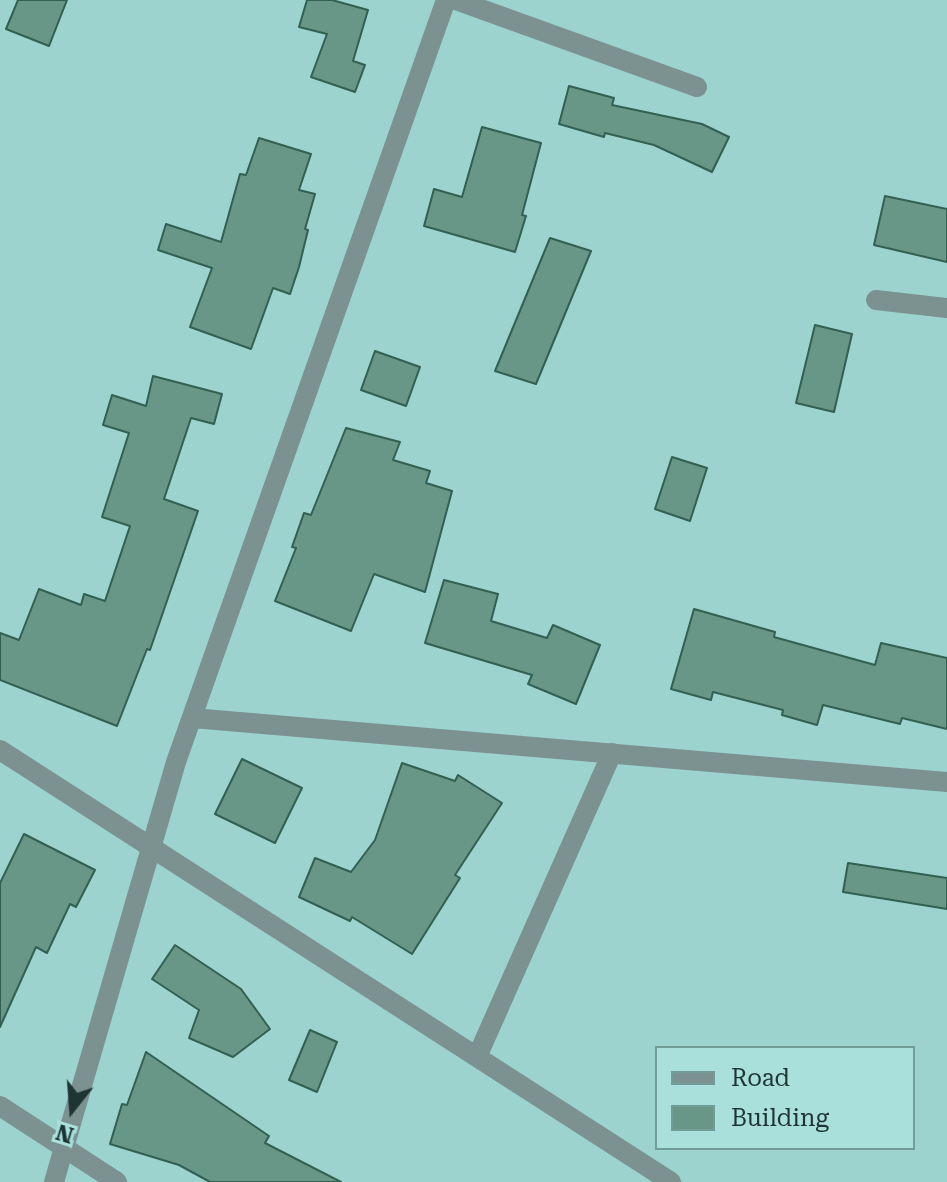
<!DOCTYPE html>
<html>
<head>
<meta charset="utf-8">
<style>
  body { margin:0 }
  #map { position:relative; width:947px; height:1182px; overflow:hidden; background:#9cd3cf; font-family:"Roboto Serif",serif }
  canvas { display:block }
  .legend { position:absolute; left:655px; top:1046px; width:260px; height:104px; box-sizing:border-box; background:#a9e0dc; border:2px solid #719c98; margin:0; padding:10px 14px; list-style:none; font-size:24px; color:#1e3533 }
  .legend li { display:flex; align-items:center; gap:16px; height:40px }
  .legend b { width:40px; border:2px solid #719c98 }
  .north { position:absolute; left:32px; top:1070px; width:80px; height:80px; -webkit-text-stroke:6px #a9e0dc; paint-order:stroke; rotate:197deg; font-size:22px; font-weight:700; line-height:32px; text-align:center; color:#1e3533 }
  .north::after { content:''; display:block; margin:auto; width:28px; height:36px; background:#1e3533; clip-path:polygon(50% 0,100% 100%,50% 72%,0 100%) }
</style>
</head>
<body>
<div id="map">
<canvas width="947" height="1182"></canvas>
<ul class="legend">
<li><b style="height:10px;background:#7b9290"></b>Road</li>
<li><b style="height:22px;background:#689787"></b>Building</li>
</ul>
<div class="north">N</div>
</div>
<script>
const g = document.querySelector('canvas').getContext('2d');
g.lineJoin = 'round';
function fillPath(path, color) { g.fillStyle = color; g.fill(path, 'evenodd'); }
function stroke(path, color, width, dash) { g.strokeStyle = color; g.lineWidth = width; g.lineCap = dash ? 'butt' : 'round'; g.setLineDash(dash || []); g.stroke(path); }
const building = new Path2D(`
  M 18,0 L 67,0 L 49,46 L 6,29 Z
  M 307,0 L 332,0 L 368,10 L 353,61 L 365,65 L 355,92 L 311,77 L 327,34 L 299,27 Z
  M 569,86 L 614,98 L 612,105 L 702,124 L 729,137 L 712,172 L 654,145 L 605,133 L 604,137 L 559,124 Z
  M 482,127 L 541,143 L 522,215 L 526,216 L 515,252 L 424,226 L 434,189 L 462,197 Z
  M 259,138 L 311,154 L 299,190 L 315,194 L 305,229 L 308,230 L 299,267 L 290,294 L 273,288 L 251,349 L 190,327 L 212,268 L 158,250 L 166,224 L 221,242 L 240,174 L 246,175 Z
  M 885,196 L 947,209 L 947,262 L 874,245 Z
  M 550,238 L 591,251 L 536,384 L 495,371 Z
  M 815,325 L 852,334 L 834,412 L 796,403 Z
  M 375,351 L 420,367 L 406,406 L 361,390 Z
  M 153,376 L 222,394 L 214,424 L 191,418 L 164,499 L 198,511 L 150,650 L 147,649 L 117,726 L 0,680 L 0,633 L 19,640 L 39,589 L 81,605 L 84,594 L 105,601 L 130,526 L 102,517 L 129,433 L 103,425 L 112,395 L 146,406 Z
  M 346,428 L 400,442 L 393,460 L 430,471 L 426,483 L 452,491 L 425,592 L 374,574 L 351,631 L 275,601 L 296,548 L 292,547 L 304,513 L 311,515 Z
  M 672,457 L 707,468 L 690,521 L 655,509 Z
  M 444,580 L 498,594 L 491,621 L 547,638 L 553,625 L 600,645 L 576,704 L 528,684 L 532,675 L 425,643 Z
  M 694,609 L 775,632 L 774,637 L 875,665 L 881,643 L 947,658 L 947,729 L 902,718 L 900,724 L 823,705 L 817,725 L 782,715 L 783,710 L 713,692 L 711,700 L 671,689 Z
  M 242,759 L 302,788 L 275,843 L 215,814 Z
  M 402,763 L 455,781 L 458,775 L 502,803 L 455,875 L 460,878 L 412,954 L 352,917 L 350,921 L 299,897 L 315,858 L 351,872 L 375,840 Z
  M 24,834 L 95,870 L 76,907 L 70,904 L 47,953 L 36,947 L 0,1027 L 0,883 Z
  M 848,863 L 947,878 L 947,909 L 843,892 Z
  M 175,945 L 241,989 L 270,1029 L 233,1057 L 189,1038 L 199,1010 L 152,979 Z
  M 310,1030 L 337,1042 L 317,1092 L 289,1080 Z
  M 146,1052 L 269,1136 L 265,1143 L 341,1182 L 210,1182 L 179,1165 L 110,1144 L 122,1104 L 127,1105 Z`);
const minor = new Path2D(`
  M 456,0 L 697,87
  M 876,300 L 947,308
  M 192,718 L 947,782
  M 0,750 L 671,1182
  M 477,1057 L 612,753
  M 0,1106 L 117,1182
  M 54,1182 L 176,762 L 446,0`);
fillPath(building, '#689787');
stroke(building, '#326051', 2);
stroke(minor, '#7b9290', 20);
</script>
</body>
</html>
